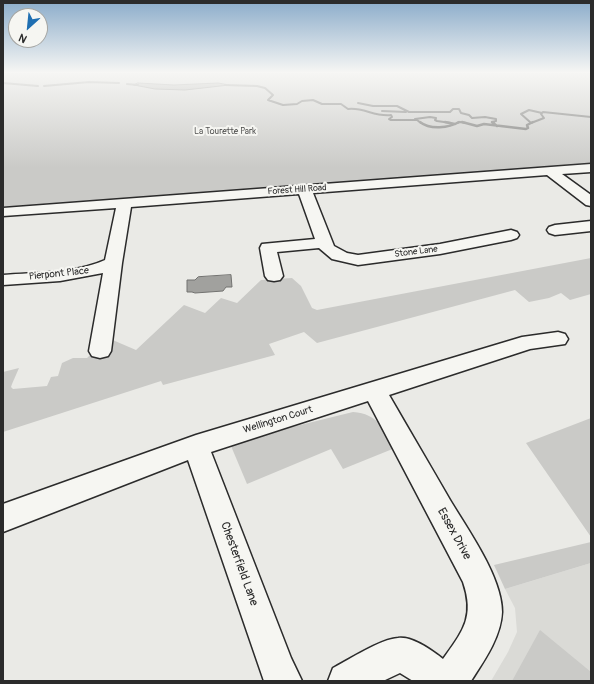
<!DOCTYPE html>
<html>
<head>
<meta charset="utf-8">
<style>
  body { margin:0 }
  #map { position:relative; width:594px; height:684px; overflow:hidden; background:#eaeae6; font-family:Pangolin,sans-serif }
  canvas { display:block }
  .frame { position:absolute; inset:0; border:4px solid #2b2b2b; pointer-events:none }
  .north { position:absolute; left:8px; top:8px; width:40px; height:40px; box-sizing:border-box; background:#f6f6f2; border:1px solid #a5a5a2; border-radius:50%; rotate:207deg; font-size:11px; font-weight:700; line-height:16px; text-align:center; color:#2b2b2b }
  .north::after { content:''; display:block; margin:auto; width:14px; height:18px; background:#1f6fb2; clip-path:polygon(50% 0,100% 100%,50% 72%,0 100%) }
</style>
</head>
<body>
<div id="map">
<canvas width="594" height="684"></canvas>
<div class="frame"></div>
<div class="north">N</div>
</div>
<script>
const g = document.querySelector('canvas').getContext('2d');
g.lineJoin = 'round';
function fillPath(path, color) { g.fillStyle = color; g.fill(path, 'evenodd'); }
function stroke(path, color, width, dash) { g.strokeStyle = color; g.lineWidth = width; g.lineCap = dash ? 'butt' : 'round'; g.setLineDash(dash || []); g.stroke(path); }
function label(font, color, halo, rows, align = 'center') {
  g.font = font + ' Pangolin,sans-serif'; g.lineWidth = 4; g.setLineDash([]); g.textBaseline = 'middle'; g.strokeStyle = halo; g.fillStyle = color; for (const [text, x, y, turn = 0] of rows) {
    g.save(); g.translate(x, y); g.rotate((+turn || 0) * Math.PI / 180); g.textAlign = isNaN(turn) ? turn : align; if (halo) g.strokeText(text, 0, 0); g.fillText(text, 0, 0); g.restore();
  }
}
const built = new Path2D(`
  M 591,563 L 591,681 L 491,681 L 508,652 L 517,632 L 515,608 L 505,589 Z`);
const green = new Path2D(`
  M 3,73 L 591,73 L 591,164 L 3,207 Z
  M 591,258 L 591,294 L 570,300 L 561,293 L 549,298 L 529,302 L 515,290 L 317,343 L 304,332 L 269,344 L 275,355 L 163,385 L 161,381 L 3,432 L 3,372 L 19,368 L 12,384 L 11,387 L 13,389 L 47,386 L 51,377 L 58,376 L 62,363 L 73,358 L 87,358 L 108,338 L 136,350 L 184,305 L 205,313 L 221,298 L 237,303 L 261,280 L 292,278 L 301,286 L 312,308 L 317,310 Z
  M 353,412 C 378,414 383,428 395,448 L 343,469 L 331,449 L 247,484 L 231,446 L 292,427 Z
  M 591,418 L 591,537 L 526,443 Z
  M 591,542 L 591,563 L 505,589 L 494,565 Z
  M 540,630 L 591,672 L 591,681 L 512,681 Z`);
const water = new Path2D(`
  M 138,83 L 174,85 L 218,83 L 229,85 L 185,90 L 155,89 L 134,85 Z
  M 231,275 L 232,287 L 226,287 L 223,291 L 195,293 L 192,292 L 187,292 L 187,280 L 195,280 L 198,277 Z`);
const streamFar1 = new Path2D(`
  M 3,83 L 38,86
  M 127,84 L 138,85
  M 225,85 L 257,86 L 265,88 L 273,95 L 268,100 L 283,105 L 297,104 L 302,101 L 313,100 L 322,104 L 341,104 L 348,109 C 364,107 374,117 391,115 L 392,117 L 389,119 L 391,120 L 417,120 L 421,123
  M 44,86 L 89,82 L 119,83
  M 358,103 L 373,106 L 397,106 L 409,112 L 450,112 L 453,109 L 459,109 L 461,113 L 469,115 L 472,118 L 485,117 L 496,119 L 496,121 L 492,122 L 494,123
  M 382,111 L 406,112
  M 415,119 L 430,117 L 436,118 L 435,120 L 437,121 L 451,123
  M 530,122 L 521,114 L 529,110 L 542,113
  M 457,123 L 460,122 L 466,123
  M 531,123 L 544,118 L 541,114 L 543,112 L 591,117`);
const stream = new Path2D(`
  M 420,122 C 430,130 449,128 459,122
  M 445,122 L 455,124
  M 462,122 L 477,126 L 484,124 L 526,129 L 528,128 L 527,125 L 533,122
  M 492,122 L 497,126`);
const minor = new Path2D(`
  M 591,164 L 591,172 L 562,174 L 591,195 L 591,206 L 586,205 L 547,175 L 313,193 L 334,246 L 347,253 L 358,255 L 440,244 L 511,230 L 517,232 L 519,235 L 517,238 L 511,240 L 440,254 L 358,265 L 332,259 L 319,248 L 277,252 L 283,276 L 280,280 L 274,281 L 268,280 L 265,276 L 260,248 L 262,244 L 315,239 L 299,194 L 131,207 L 122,263 L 111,351 L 108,356 L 100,358 L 92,356 L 89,351 L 103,273 L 60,281 L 3,285 L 3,275 C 37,272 73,274 105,260 L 116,208 L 3,216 L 3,208 Z
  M 591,221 L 591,231 L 555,235 L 549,233 L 547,230 L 549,227 L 555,225 Z
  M 558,332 L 565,334 L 568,339 L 565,344 L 530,349 L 389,395 C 409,430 430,465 450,500 C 468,530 502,577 502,612 C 501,637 484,661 471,681 L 413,681 L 400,673 L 383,681 L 328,681 L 333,668 C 350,659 381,639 398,638 C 412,636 433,651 443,659 C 463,631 475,617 463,582 L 368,401 L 211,452 L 291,658 L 302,681 L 264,681 L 188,460 L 3,532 L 3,504 L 196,435 L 522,337 Z`);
const farParknames = [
  ["La Tourette Park",225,132]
];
const farStreetnames = [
  ["Forest Hill Road",297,190,-4],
  ["Stone Lane",416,252,-7]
];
const streetNames = [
  ["Pierpont Place",59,274,-6],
  ["Wellington Court",278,420,-17]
];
const nearStreetnames = [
  ["Essex Drive",454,534,61],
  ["Chesterfield Lane",239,564,70]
];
fillPath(built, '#dadad6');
fillPath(green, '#cacac7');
fillPath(water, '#a1a19e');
stroke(water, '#727270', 1);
stroke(streamFar1, '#727270', 2);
stroke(stream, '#727270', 2.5);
stroke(minor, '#2b2b2b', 3);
fillPath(minor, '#f6f6f2');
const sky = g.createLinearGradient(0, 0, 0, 168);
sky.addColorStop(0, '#8bacca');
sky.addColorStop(0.43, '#f6f6f4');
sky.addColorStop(1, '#f6f6f400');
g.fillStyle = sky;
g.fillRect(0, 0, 594, 168);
label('9px', '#535352', '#f6f6f2', farParknames);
label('9px', '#2b2b2b', '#f6f6f2', farStreetnames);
label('10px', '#2b2b2b', '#f6f6f2', streetNames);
label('12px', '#2b2b2b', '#f6f6f2', nearStreetnames);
</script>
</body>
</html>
